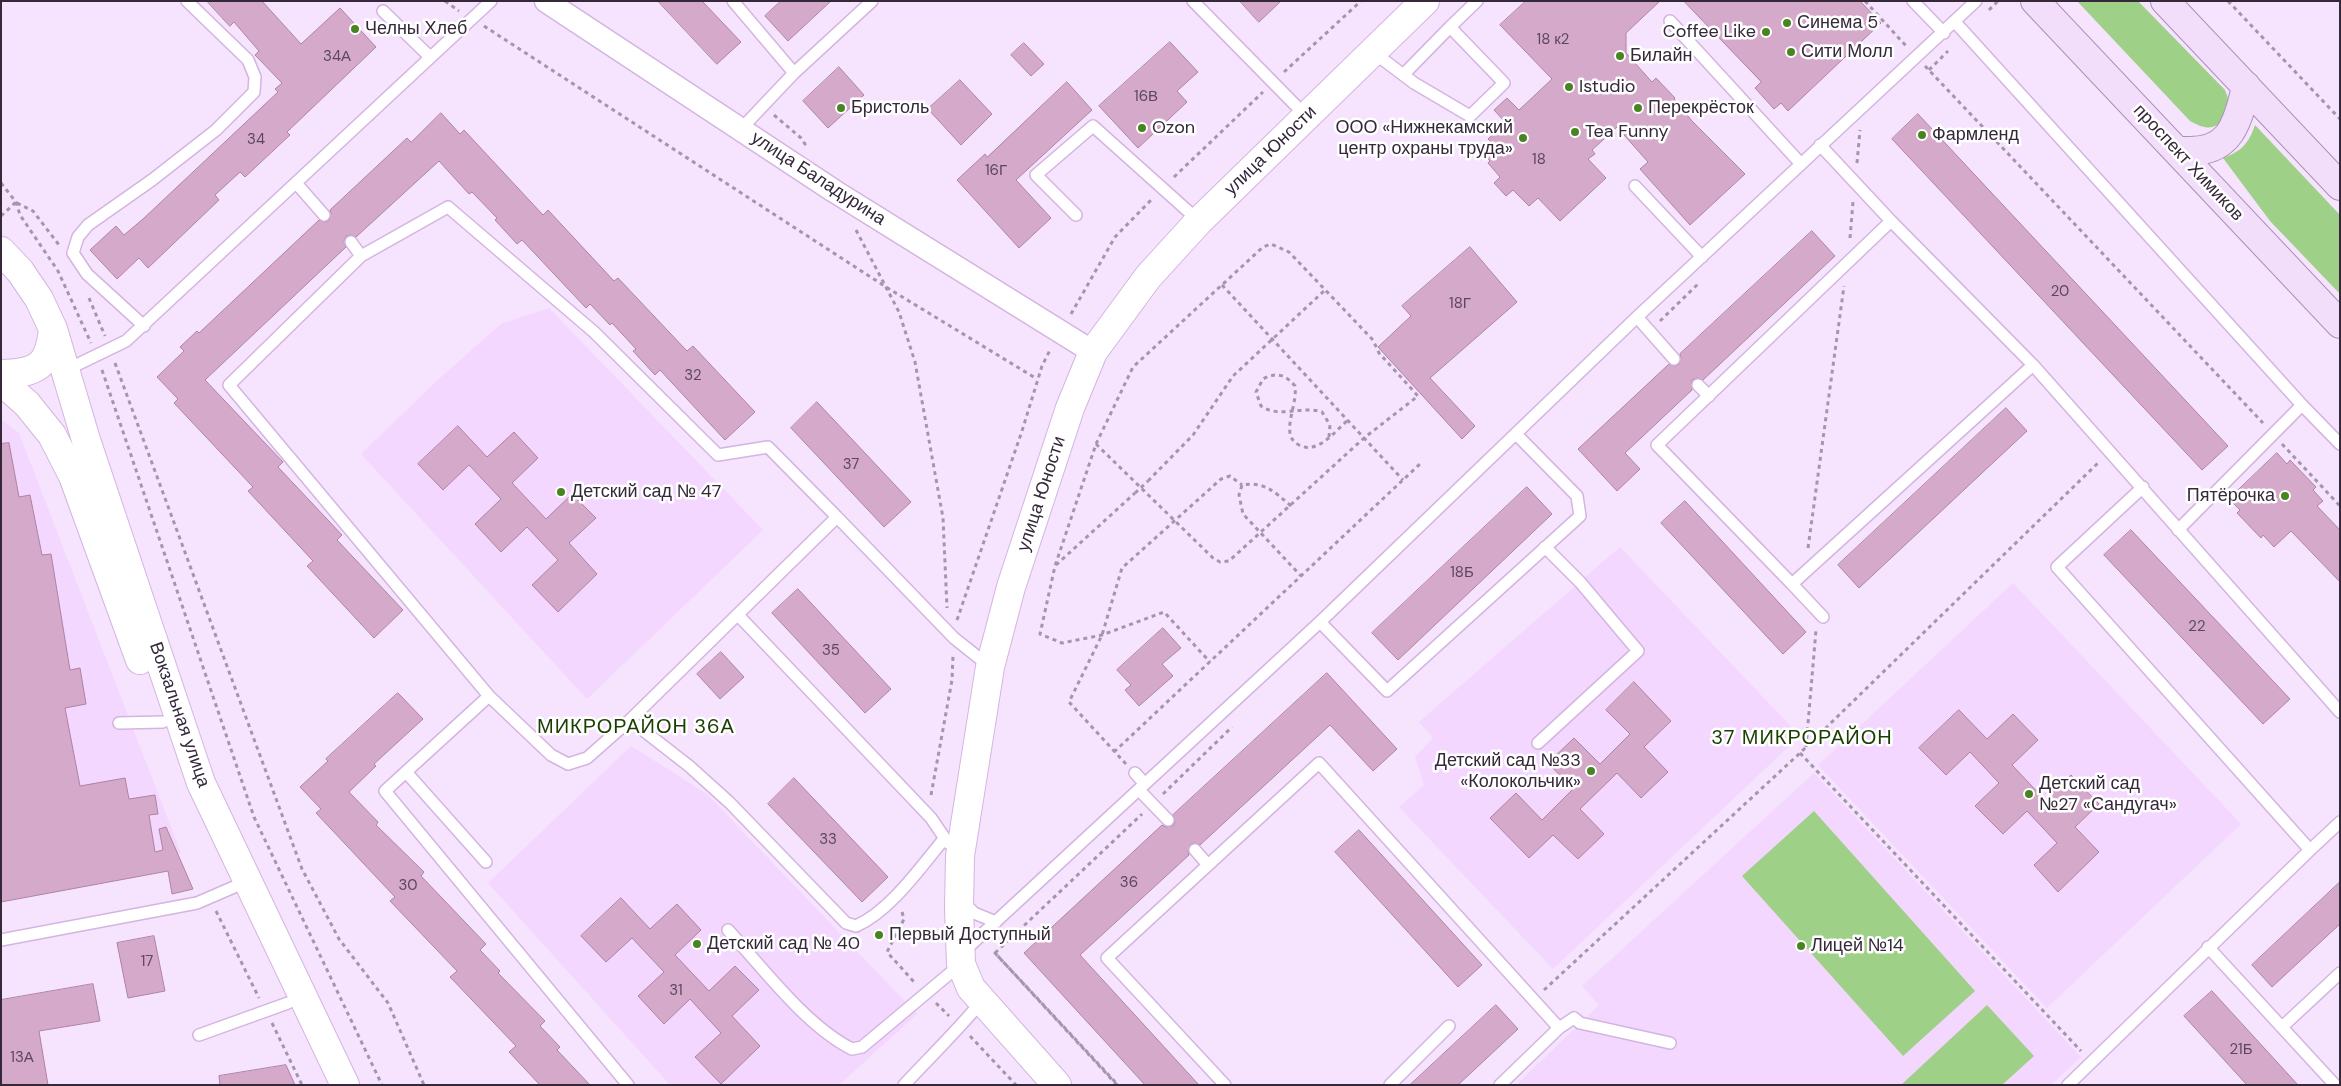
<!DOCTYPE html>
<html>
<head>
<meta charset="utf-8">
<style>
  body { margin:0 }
  #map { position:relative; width:2341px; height:1086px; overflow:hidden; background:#f6e3fe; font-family:"DM Sans",sans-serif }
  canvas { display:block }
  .frame { position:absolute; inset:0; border:2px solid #342839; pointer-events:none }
</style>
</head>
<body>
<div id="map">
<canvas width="2341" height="1086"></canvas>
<div class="frame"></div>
</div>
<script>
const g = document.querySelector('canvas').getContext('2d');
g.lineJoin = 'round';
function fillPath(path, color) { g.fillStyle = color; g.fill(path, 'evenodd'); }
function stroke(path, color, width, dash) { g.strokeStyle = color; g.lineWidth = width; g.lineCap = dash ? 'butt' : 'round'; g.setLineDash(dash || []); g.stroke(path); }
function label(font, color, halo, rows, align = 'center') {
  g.font = font + ' "DM Sans",sans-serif'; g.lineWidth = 5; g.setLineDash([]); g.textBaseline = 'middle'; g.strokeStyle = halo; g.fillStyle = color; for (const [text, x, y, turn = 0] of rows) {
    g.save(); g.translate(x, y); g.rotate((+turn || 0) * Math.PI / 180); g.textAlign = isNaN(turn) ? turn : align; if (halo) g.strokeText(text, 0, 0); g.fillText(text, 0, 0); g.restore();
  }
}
const built = new Path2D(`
  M 549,308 L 763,530 L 587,699 L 361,454 L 441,377 L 501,324 Z
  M 1,419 L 19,433 L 181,853 L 1,887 Z
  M 1620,547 L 1800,736 L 1553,969 L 1399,807 L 1424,785 L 1415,757 L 1433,738 L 1419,722 Z
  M 2013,583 L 2241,824 L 2047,1008 L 1818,765 Z
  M 631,746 L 707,794 L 917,1014 L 839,1085 L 670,1085 L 488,883 Z
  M 1814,773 L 2081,1057 L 2051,1085 L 1516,1085 L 1599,1005 L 1582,986 Z`);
const green = new Path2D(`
  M 2077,1 L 2138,1 L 2225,90 L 2230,104 C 2221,127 2213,134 2190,121 Z
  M 2255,125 L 2340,215 L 2340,294 L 2270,221 L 2223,158 C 2241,152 2249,143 2255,125 Z
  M 1814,811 L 1975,991 L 1903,1056 L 1742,876 Z
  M 1987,1005 L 2034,1056 L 2002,1085 L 1901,1085 Z`);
const building = new Path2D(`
  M 207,1 L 262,1 L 301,44 L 340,8 L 376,47 L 287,132 L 290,135 L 245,177 L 240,172 L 215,195 L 219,200 L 148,268 L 139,258 L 117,279 L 90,250 L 116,226 L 124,235 L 143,219 L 278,92 L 275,89 L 282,83 L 255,55 L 259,51 L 234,22 L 230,26 Z
  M 658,1 L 702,1 L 741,42 L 717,64 Z
  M 781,1 L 831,1 L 788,41 L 765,16 Z
  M 1240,1 L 1281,1 L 1259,22 Z
  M 1526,1 L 1660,1 L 1626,33 L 1626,53 L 1652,82 L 1656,78 L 1675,98 L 1674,99 L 1692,121 L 1745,174 L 1690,225 L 1640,169 L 1648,162 L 1617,127 L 1592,150 L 1595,154 L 1588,159 L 1606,178 L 1560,221 L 1538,198 L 1529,206 L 1513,190 L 1506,196 L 1494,183 L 1500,177 L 1488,163 L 1490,161 L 1481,151 L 1491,142 L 1488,139 L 1506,123 L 1494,110 L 1507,98 L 1519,110 L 1552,79 L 1500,25 Z
  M 1684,1 L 1860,1 L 1881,23 L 1788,111 L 1781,103 L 1774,109 L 1755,88 L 1761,82 Z
  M 1170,42 L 1198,72 L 1177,91 L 1187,102 L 1138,148 L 1099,106 Z
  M 1024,43 L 1044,64 L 1031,76 L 1011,55 Z
  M 839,67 L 864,95 L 828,128 L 803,101 Z
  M 960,80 L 992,114 L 961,145 L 928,109 Z
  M 1067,82 L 1092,110 L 1016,180 L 1051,218 L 1019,248 L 957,180 L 985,154 L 987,157 Z
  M 441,113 L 460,134 L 464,130 L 543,215 L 548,210 L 614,281 L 618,278 L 687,351 L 693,346 L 755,412 L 725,440 L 660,370 L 655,375 L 633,351 L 636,349 L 612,323 L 610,325 L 590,304 L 586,308 L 522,240 L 517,244 L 495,220 L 497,218 L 472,192 L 469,194 L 439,161 L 356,237 L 351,235 L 346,236 L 344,242 L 346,247 L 205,380 L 283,462 L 278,467 L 342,535 L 337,540 L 403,610 L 374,638 L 307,566 L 313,561 L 248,491 L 253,487 L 174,403 L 178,399 L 157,377 L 184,351 L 180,347 L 197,331 L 199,333 L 319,220 L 325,222 L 329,220 L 331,214 L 330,210 L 407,138 L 411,142 Z
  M 1918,114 L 2228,446 L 2202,470 L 1892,139 Z
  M 1812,231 L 1835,256 L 1703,380 L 1697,378 L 1692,380 L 1692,390 L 1625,453 L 1640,469 L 1617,491 L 1578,449 L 1669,364 L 1675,366 L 1679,364 L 1681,358 L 1680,354 Z
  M 1470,247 L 1517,302 L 1430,378 L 1475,426 L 1462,439 L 1378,347 L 1411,316 L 1402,306 Z
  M 817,402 L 911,502 L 884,527 L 791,428 Z
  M 2006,408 L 2027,431 L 1859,588 L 1838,565 Z
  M 458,426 L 487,457 L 514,432 L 538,458 L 512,483 L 546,519 L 572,494 L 596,518 L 569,543 L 597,574 L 558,612 L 532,585 L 558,560 L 527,527 L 501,552 L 475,524 L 501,499 L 469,465 L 443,490 L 418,464 Z
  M 9,443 L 19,497 L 30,495 L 42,555 L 51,554 L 70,670 L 80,668 L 86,704 L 65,708 L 80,786 L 125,778 L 129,799 L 155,795 L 158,814 L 149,815 L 155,852 L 163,850 L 159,829 L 166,827 L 193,889 L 172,894 L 168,871 L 1,902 L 1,444 Z
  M 2277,453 L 2287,464 L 2290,460 L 2316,487 L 2313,490 L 2323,501 L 2317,506 L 2340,530 L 2340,582 L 2291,531 L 2274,547 L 2263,535 L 2261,538 L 2237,513 L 2240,510 L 2229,499 Z
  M 1527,487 L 1552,514 L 1398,660 L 1372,633 Z
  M 1685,501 L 1806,632 L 1783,654 L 1661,523 Z
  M 2131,530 L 2290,699 L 2263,724 L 2104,555 Z
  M 798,589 L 891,689 L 865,713 L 772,613 Z
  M 1163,628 L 1181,648 L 1162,664 L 1173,676 L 1139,706 L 1125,690 L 1131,685 L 1117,670 Z
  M 721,652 L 744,677 L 720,699 L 697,674 Z
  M 1327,673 L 1397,749 L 1373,771 L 1330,725 L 1200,845 L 1194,843 L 1190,845 L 1188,851 L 1189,855 L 1080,955 L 1199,1085 L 1145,1085 L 1024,953 L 1162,825 L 1166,827 L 1173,826 L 1175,822 L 1173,815 Z
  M 1634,682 L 1671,721 L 1644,747 L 1668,772 L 1641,798 L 1617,773 L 1580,809 L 1604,834 L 1578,859 L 1553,835 L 1529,858 L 1490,818 L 1516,793 L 1542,820 L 1573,789 L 1548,763 L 1574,738 L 1600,764 L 1630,734 L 1606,710 Z
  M 398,693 L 423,719 L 374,764 L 376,766 L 349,792 L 378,822 L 376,825 L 424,872 L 421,876 L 486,944 L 480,950 L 500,971 L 498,973 L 545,1021 L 540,1026 L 560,1047 L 557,1050 L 590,1085 L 540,1085 L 509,1052 L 516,1046 L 450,977 L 457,971 L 390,901 L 395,897 L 316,813 L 321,809 L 300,787 L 328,761 L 326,759 Z
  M 1959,710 L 1987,739 L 2013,714 L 2038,740 L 2012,765 L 2045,800 L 2071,775 L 2099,804 L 2075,827 L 2099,852 L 2058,892 L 2034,865 L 2057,843 L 2027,811 L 2003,834 L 1975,806 L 1999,783 L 1970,752 L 1946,775 L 1919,748 Z
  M 794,778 L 888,877 L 862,902 L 768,804 Z
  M 1359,830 L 1482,965 L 1458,987 L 1335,852 Z
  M 2340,882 L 2340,924 L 2272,987 L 2252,965 Z
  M 621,898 L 650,929 L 677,904 L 701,930 L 675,955 L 709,991 L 735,966 L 759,990 L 732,1016 L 760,1046 L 721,1084 L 695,1057 L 721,1033 L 690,999 L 664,1024 L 638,996 L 664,972 L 632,938 L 606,962 L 581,936 Z
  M 154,936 L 165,991 L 128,998 L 117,943 Z
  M 93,984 L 100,1021 L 39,1031 L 48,1085 L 1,1085 L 1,1000 Z
  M 2212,991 L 2298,1085 L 2247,1085 L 2184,1016 Z
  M 1496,1005 L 1518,1029 L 1458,1085 L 1410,1085 Z
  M 286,1065 L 295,1085 L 220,1085 L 219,1076 Z`);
const path = new Path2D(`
  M 445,1 L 459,11
  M 1865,1 L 1907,47
  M 2228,1 L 2340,119
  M 1989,10 L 1998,1
  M 484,26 L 886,287 L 1037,379
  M 1925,66 L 2263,423
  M 1929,70 L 1948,51
  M 1284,72 L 1361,1
  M 774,115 L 801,138 L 807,147
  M 1857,163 L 1860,130
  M 1174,177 L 1263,92
  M 1,183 L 16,202 L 20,215 L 58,271 L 91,343
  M 17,203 L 33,211 L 59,245
  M 1,216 L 16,202
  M 856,230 L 899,312 L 915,362 L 943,518 L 947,608
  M 1850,238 L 1853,202
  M 1222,285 L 1403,480
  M 89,298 L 105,336
  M 1071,314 L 1115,237 L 1152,199
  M 1660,321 L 1699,283
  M 115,363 L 302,869 L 339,939 L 388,1003 L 424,1085
  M 102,370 L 254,817 L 382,1085
  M 1329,437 L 1330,425 L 1322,412 C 1301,405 1280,419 1261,406 L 1256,392 L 1263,379 C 1276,372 1285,374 1295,386 C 1297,402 1288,418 1290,433 C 1291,439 1294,442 1299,445 C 1318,455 1335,431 1348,420
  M 1096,444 L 1213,558 L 1220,562 L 1229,561 L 1364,438 L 1418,396 L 1379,353 L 1373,340 L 1289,252 L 1271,244 L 1263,247 L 1133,367 L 1096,444 L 1055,566 L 1040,634 L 1062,643 L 1102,635 L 1164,612 L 1210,662
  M 2282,444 L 2340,506
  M 1148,481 L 1193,435 L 1233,376 L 1325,290
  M 1291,506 C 1275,492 1264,481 1242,485 L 1239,495 L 1243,514 L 1301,576
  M 1808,548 L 1844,286
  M 1056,565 L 1135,493
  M 957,620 L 1022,431 L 1042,366 L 1050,350
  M 1806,747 L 1816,630
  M 1114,752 L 1422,462
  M 1800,753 L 2081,1051
  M 1126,764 L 1069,702 L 1102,635 L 1122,568 L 1221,479 L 1230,476 L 1242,485
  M 1163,794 L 1232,727
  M 931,795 L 952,680 L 953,656
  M 216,911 L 259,998
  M 902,912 L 904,919 L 887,952 L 915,983
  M 995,953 L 1142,814
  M 1544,990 L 1800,753 L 2099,462
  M 936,1003 L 949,1016
  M 272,1023 L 302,1085
  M 970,1036 L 1016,1085
  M 1117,1085 L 995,953 L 1118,1085`);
const lane = new Path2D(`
  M 733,1 L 794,73
  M 1193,1 L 1307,117
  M 1913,1 L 1944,33
  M 383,11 L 430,57
  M 1670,21 L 1801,164
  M 1955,22 L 2302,405 L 2340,444
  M 1450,27 L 1477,1
  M 1373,52 L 1414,83 L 1470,116 L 1504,83 L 1450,27 L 1404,74
  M 741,129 L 794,73 L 872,1
  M 1820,145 L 1891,221 L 2033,365 L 2340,712
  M 296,183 L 324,215
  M 1635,186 L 1702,257
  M 1076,215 L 1036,175 L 1093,126 L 1199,221
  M 1891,221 L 1657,445 L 1792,584 L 2033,365
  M 351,242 L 361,256
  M 1637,317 L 1674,359
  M 144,326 L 87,274 L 73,253 L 78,237 L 88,225 L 152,180 L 216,130 L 254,92 L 255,77 L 248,60 L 187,1
  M 66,370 L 126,341 L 491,1
  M 1698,385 L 1709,396
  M 837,517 L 768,447 L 718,455 L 594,332 L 448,207 L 361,256 L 229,385 L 489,696 L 551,755 L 568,764 L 587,758 L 630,720 L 837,517 L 954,638 L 989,666
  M 2178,530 L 2302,405
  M 1792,584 L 1823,617
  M 738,615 L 931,818 L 948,843
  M 1320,622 L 1387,691 L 1580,516 L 1577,496 L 1516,434
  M 489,696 L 385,791 L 628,1085
  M 630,720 L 689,766 L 730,803 L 846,923 L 856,926 C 890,911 920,868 944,839
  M 119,723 L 163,722
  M 1538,743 L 1638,651 L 1580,582 L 1545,547
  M 406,772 L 486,862
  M 1135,773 L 1145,784
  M 1139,790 L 1168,820
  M 1195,850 L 1208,865
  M 2310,850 L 2340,822
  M 962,901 L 974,913 L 996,922
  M 728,930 C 763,968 806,1026 852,1049 L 862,1047 L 961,964
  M 1,940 L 197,903 L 234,887
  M 2208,947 L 2335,1085
  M 964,951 L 1320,622 L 1637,317 L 1976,1
  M 2282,1027 L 2340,973
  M 1559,1028 L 1574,1018 L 1580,1023 L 1670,1043
  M 199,1035 L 288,1003
  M 904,1085 C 930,1057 957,1031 981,1002
  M 1225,1085 L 1107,958 L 1319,763 L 1559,1028 L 1500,1085
  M 1390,1085 L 1449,1026
  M 2068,1085 L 2310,850 L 2057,567 L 2143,487`);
const street = new Path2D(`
  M 546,1 L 834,191 L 1093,352`);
const secondary = new Path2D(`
  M 1,251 L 20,271 L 39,299 L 53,329 L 86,440 L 201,783 L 345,1085
  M 1,374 C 38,373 49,366 53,329
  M 1,381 L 27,404 L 52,435 L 73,476 L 140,660
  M 1057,1085 L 971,988 L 961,964 L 959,908 L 960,856 L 990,667 L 1011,587 L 1070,408 L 1093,352 L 1148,277 L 1199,221 L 1425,1`);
const primary = new Path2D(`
  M 2035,1 L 2340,324
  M 2165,1 L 2340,186
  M 2176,150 C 2227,157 2237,129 2246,86`);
const pathBridge = new Path2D(`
  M 1135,493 L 1148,481`);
const markers = [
  [1787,23,5,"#498422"],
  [355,29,5,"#498422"],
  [1766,32,5,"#498422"],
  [1791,52,5,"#498422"],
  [1620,56,5,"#498422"],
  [1569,87,5,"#498422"],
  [841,108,5,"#498422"],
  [1638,108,5,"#498422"],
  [1142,128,5,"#498422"],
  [1575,132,5,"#498422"],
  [1922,135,5,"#498422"],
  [1523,138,5,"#498422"],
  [561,492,5,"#498422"],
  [2285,496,5,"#498422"],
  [1591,771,5,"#498422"],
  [2029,794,5,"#498422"],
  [879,935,5,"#498422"],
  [697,944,5,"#498422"],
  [1801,946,5,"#498422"]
];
const numberNames = [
  ["18 к2",1553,40],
  ["34А",337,57],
  ["16В",1146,97],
  ["34",256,140],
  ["18",1539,160],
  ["16Г",996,171],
  ["20",2060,292],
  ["18Г",1460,304],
  ["32",693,376],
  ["37",851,465],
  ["18Б",1462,573],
  ["22",2197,627],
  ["35",831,651],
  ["33",828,840],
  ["36",1129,883],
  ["30",408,886],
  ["17",147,962],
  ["31",676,991],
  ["21Б",2241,1050],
  ["13А",22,1058]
];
const poiNames = [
  ["Синема 5",1797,23],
  ["Челны Хлеб",365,29],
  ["Coffee Like",1756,32,"right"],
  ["Сити Молл",1801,52],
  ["Билайн",1630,56],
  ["Istudio",1579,87],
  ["Бристоль",851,108],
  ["Перекрёсток",1648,108],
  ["Ozon",1152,128],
  ["ООО «Нижнекамский",1513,128,"right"],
  ["центр охраны труда»",1513,149,"right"],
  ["Tea Funny",1585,132],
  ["Фармленд",1932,135],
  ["Детский сад № 47",571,492],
  ["Пятёрочка",2275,496,"right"],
  ["Детский сад №33",1581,761,"right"],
  ["«Колокольчик»",1581,782,"right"],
  ["Детский сад",2039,784],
  ["№27 «Сандугач»",2039,805],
  ["Первый Доступный",889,935],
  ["Детский сад № 40",707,944],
  ["Лицей №14",1811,946]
];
const streetNames = [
  ["улица Юности",1271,151,-44],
  ["проспект Химиков",2188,163,47],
  ["улица Баладурина",818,179,33],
  ["улица Юности",1042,494,-72],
  ["Вокзальная улица",179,715,71]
];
const quarterNames = [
  ["МИКРОРАЙОН 36А",636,728],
  ["37 МИКРОРАЙОН",1802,739]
];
fillPath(built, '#f3d7ff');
fillPath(green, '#9fd088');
fillPath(building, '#d5a9ca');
stroke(building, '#ae83a3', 1);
stroke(lane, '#d3b5e0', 14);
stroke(street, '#d3b5e0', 25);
stroke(secondary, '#d3b5e0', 30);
stroke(primary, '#aa90b5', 30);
stroke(path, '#a595ac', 3, [4, 4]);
stroke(lane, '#fff', 11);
stroke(street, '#fff', 22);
stroke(secondary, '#fff', 28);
stroke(primary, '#f2defb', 28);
stroke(pathBridge, '#a595ac', 3, [4, 4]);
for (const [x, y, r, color] of markers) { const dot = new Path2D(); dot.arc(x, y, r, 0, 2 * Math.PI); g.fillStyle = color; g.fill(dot); stroke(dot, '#fff', 2); }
label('15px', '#5c485d', null, numberNames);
label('18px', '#342839', '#fff', poiNames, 'left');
label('18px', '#342839', '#fff', streetNames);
g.letterSpacing = '1px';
label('20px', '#193e00', '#fff', quarterNames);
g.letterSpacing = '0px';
</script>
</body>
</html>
